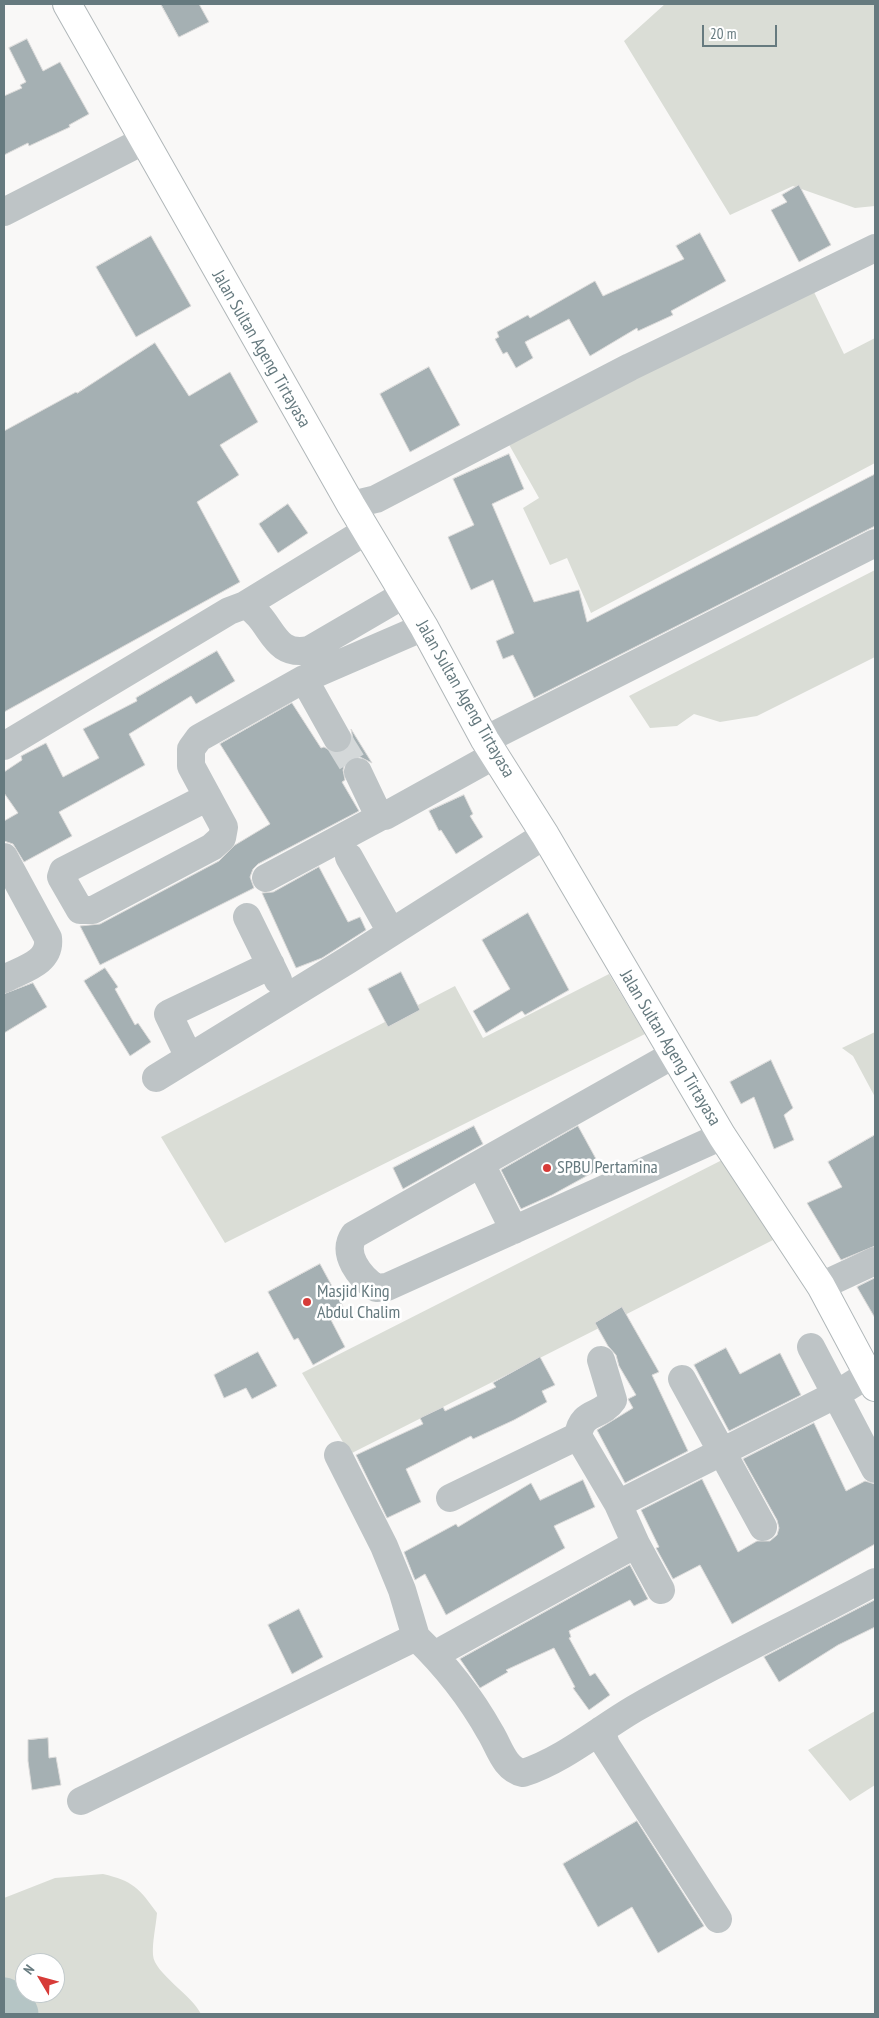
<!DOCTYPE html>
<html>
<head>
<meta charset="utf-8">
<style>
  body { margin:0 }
  #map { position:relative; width:879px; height:2018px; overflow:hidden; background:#f9f8f7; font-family:"PT Sans Narrow",sans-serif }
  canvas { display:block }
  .frame { position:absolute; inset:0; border:5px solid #667a7f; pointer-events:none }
  .north { position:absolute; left:15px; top:1953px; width:50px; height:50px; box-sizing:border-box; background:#fff; border:1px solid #c2cacc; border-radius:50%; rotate:307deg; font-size:14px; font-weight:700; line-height:20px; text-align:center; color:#667a7f }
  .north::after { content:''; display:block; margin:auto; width:18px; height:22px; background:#d73b38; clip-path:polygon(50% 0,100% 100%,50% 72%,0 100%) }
  .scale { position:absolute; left:702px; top:25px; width:75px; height:22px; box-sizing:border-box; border:2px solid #667a7f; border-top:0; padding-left:6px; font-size:15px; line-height:18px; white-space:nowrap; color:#667a7f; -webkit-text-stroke:4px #fff; paint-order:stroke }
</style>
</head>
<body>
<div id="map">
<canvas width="879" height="2018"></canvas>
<div class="frame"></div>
<div class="north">N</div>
<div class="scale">20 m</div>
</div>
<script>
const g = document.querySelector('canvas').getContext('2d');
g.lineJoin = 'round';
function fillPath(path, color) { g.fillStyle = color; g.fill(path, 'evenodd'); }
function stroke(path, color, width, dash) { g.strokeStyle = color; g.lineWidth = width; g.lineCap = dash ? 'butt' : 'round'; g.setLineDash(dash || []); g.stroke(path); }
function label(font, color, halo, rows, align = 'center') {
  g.font = font + ' "PT Sans Narrow",sans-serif'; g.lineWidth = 5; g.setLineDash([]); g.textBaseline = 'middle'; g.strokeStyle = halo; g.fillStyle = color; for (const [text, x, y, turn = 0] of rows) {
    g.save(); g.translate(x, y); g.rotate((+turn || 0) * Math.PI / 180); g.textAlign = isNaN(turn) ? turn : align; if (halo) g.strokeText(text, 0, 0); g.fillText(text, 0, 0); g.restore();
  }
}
const green = new Path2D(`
  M 665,4 L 875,4 L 875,206 L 855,208 L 793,186 L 730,215 L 624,41 Z
  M 814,292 L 844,354 L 875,338 L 875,463 L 591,613 L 567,558 L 550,565 L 523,508 L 539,498 L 507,441 Z
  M 875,570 L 875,657 L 757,716 L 720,722 L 694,714 L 677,726 L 650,728 L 629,696 Z
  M 609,974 L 645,1034 L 225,1243 L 161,1137 L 455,986 L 483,1038 Z
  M 875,1032 L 875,1097 L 853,1056 L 842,1048 Z
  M 726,1158 L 773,1240 L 350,1454 L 302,1373 Z
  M 875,1711 L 875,1785 L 850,1801 L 808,1750 Z
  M 103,1874 C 133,1881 139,1888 157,1913 C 156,1926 152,1942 153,1955 C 154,1973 192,1995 201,2014 L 28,2014 L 4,1985 L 4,1898 L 55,1878 ZM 25,1963 L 55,1963 L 55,1993 L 25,1993 Z`);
const river = new Path2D(`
  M 4,2000 L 16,2014`);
const building = new Path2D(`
  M 161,4 L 199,4 L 209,22 L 179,37 Z
  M 27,39 L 43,71 L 60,62 L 89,114 L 69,125 L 70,127 L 29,146 L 28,143 L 4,155 L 4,96 L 22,88 L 20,85 L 26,82 L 9,48 Z
  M 799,185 L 831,245 L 799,262 L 771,210 L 787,202 L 782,195 Z
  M 700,233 L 726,281 L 671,311 L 673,315 L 638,331 L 637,328 L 590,356 L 569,319 L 525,342 L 533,358 L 516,368 L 507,352 L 503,354 L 495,339 L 499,337 L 497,332 L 528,315 L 530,318 L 595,281 L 603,296 L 684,259 L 676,246 Z
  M 151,236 L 191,306 L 136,337 L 96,267 Z
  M 155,343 L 189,396 L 230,372 L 258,422 L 220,445 L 239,475 L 197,502 L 240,582 L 4,712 L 4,431 L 76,392 L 77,393 Z
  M 429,367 L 460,425 L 410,452 L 380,394 Z
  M 509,454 L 524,489 L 492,504 L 534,602 L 579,590 L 587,622 L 875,474 L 875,526 L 534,698 L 513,655 L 503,659 L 496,641 L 514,633 L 493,580 L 471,590 L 448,537 L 474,525 L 453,479 Z
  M 288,504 L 308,533 L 278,553 L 259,524 Z
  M 217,651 L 235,681 L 196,704 L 191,696 L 129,734 L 145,765 L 59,812 L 72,836 L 24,862 L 13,844 L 4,841 L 4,821 L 18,813 L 4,793 L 4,772 L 22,760 L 21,756 L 46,743 L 63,777 L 99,758 L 83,729 L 137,701 L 136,698 Z
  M 292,703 L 321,748 L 324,747 L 336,754 L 345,751 L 350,746 L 353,739 L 351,729 L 372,763 L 360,757 L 352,758 L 345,763 L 343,770 L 345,780 L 342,782 L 359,811 L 258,864 L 253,869 L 250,877 L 254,888 L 100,965 L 80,926 L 100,924 L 219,861 L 235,845 L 270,824 L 220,744 Z
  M 464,795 L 473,814 L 470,816 L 483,837 L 456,854 L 441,830 L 439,831 L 429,811 Z
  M 319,867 L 348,922 L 360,917 L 366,930 L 322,958 L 296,968 L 262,893 L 273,892 Z
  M 528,913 L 569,990 L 525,1015 L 522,1011 L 486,1033 L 473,1011 L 510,989 L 482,940 Z
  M 105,968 L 118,987 L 115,989 L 135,1025 L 138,1023 L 151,1042 L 130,1056 L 84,981 Z
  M 401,972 L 420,1010 L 388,1027 L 368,989 Z
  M 33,983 L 47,1007 L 4,1033 L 4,994 Z
  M 771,1060 L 793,1108 L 784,1115 L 794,1140 L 774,1149 L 754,1097 L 741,1104 L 730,1082 Z
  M 474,1126 L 483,1144 L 403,1189 L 393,1168 Z
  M 578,1126 L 601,1168 L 552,1195 L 521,1209 L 501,1170 Z
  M 875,1135 L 875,1246 L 841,1260 L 807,1203 L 842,1187 L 828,1162 Z
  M 320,1264 L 346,1312 L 331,1320 L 345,1347 L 313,1365 L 298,1338 L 294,1340 L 268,1292 Z
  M 875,1278 L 875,1318 L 857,1287 Z
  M 622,1307 L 659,1372 L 652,1375 L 688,1451 L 625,1483 L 597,1430 L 633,1408 L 628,1399 L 636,1395 L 619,1366 L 616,1355 L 608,1346 L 595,1323 Z
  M 726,1348 L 740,1374 L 780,1353 L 801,1395 L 729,1431 L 694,1365 Z
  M 258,1352 L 277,1386 L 252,1399 L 246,1388 L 224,1398 L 214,1375 Z
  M 540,1357 L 555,1385 L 542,1391 L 547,1402 L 514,1420 L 473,1439 L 471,1436 L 406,1469 L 421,1502 L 387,1518 L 356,1455 L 423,1424 L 420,1418 L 443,1407 L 445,1411 L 496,1387 L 493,1383 Z
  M 814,1423 L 846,1491 L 865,1481 L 875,1484 L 875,1544 L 732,1624 L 700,1565 L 673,1579 L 656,1548 L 659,1547 L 641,1510 L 702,1479 L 738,1552 L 757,1541 L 770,1541 L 777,1535 L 779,1528 L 777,1520 L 743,1459 Z
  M 583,1480 L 595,1507 L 554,1526 L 565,1548 L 446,1615 L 425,1574 L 415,1580 L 404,1552 L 456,1524 L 458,1527 L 531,1483 L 540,1500 Z
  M 630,1565 L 648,1599 L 634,1606 L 630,1600 L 569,1631 L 571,1637 L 569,1638 L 590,1676 L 595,1673 L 610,1695 L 589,1710 L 573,1688 L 575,1687 L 554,1648 L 506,1670 L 508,1672 L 480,1688 L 460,1659 Z
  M 875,1600 L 875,1627 L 838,1645 L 779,1682 L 764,1657 Z
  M 299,1609 L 323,1657 L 292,1674 L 268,1625 Z
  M 48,1738 L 49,1758 L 56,1757 L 61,1785 L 32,1790 L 28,1761 L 28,1740 Z
  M 637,1821 L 704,1926 L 658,1953 L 632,1907 L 598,1927 L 563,1864 Z`);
const minorTunnel = new Path2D(`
  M 337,738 L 358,772`);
const minor = new Path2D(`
  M 4,212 L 143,141
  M 351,505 L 376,499 L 630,367 L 875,248
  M 245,605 L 366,531
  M 304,679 L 337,738
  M 485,740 L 875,543
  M 4,746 L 229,611 L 245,605 C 273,619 271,658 309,650 L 405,594
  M 358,772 L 378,814 L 385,816 L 495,755
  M 208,797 L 63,871 L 61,877 L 80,910 L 93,910 L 212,847 L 222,838 L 224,827 L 191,766 L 191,749 L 199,738 L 304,679 L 424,627
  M 4,857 L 48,938 C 51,963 23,969 4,979
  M 349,857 L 391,932
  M 266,878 L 382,816
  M 247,917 L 278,980
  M 673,1055 L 354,1235 C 341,1254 360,1277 376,1288 L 387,1287 L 722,1136
  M 189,1057 L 168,1014 L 271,965
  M 156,1078 L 348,960 L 545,835
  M 481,1164 L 514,1230
  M 821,1286 L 875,1261
  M 811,1347 L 875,1469
  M 601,1360 L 613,1400 C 601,1418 582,1409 578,1436 L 618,1504 L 636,1544 L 661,1590
  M 682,1379 L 763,1527
  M 338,1455 L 384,1546 L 402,1590 L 416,1637
  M 450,1498 L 578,1436
  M 618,1504 L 837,1394 L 875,1370
  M 445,1649 L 636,1544
  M 601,1730 L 606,1745 L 718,1919
  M 81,1801 L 416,1637 C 444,1664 471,1698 490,1732 C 499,1746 504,1769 523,1773 C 563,1760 597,1731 634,1709 C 713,1664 795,1625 875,1582`);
const major = new Path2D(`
  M 67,4 L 351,505 L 424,627 L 485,740 L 545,835 L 722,1136 L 821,1286 L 875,1387`);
const markers = [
  [547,1168,5,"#d73b38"],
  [307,1302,5,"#d73b38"]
];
const streetNames = [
  ["Jalan Sultan Ageng Tirtayasa",261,349,60],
  ["Jalan Sultan Ageng Tirtayasa",465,699,60],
  ["Jalan Sultan Ageng Tirtayasa",670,1048,59]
];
const poiNames = [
  ["SPBU Pertamina",557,1168],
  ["Masjid King",317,1292],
  ["Abdul Chalim",317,1313]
];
fillPath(green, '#daddd6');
stroke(river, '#b5c5c5', 45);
fillPath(building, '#a5b0b3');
stroke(building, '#dbdad9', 1);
stroke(minorTunnel, '#d4d8d9', 28, [28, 14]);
stroke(major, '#b0b7b9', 30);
stroke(minor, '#bec4c6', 28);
stroke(major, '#fff', 28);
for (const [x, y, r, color] of markers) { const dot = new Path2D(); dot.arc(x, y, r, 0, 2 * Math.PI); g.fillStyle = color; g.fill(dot); stroke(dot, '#fff', 2); }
label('18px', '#667a7f', '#fff', streetNames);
label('18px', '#667a7f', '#fff', poiNames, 'left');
</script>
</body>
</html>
